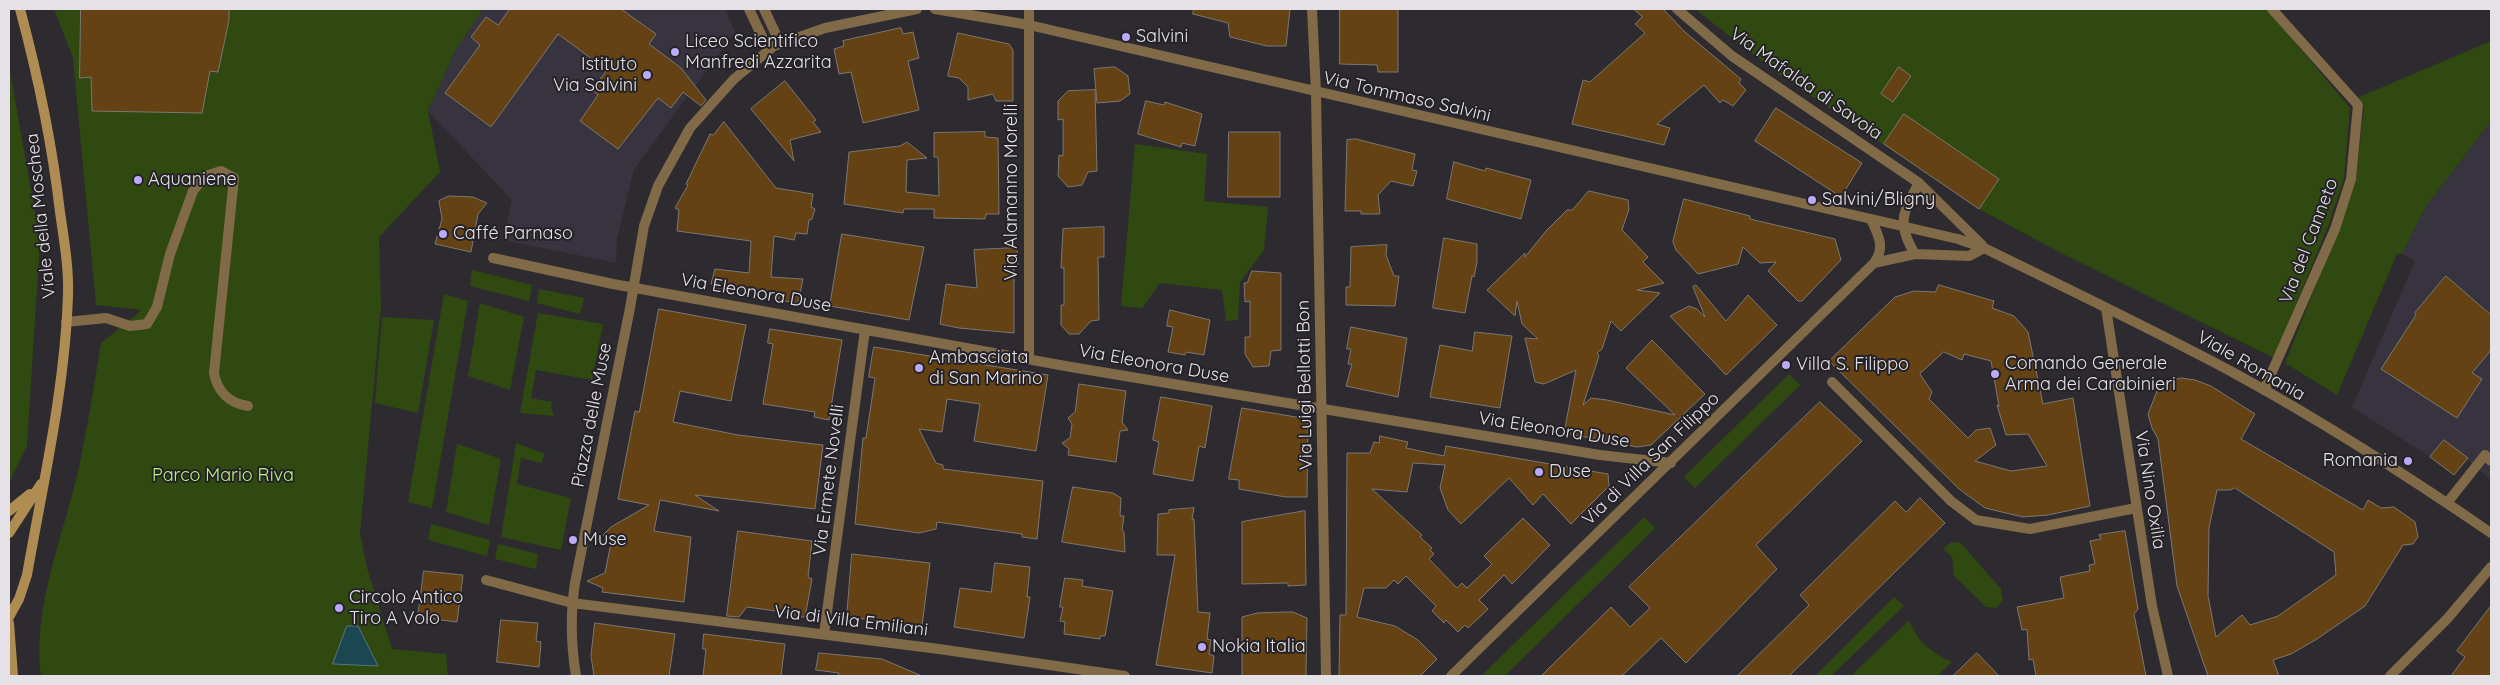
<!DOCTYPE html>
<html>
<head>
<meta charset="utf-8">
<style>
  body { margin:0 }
  #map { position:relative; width:2500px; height:685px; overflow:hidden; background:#2d2b30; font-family:Quicksand,sans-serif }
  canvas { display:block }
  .frame { position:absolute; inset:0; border:10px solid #e4e2e6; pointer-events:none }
</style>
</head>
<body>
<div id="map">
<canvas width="2500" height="685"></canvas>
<div class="frame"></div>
</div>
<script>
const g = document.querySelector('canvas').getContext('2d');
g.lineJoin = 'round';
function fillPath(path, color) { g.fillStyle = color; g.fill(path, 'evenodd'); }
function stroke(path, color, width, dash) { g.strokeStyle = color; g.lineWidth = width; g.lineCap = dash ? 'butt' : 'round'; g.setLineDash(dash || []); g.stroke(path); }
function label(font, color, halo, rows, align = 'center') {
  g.font = font + ' Quicksand,sans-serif'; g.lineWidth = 4; g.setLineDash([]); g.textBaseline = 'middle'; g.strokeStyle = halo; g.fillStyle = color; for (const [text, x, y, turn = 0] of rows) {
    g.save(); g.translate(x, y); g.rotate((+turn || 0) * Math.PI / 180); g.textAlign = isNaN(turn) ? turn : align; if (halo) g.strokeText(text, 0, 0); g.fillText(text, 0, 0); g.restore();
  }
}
const built = new Path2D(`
  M 483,9 L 725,9 L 735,32 L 634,169 L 617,239 L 616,263 L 503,240 L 512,200 L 428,111 L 456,49 Z
  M 2491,121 L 2491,480 L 2467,459 L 2454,475 L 2430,457 L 2352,407 L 2415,261 L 2402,254 L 2425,208 Z`);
const green = new Path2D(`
  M 54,9 L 483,9 L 456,49 L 428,111 L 440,172 L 379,237 L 381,308 L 360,533 L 367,568 L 392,649 L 446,654 L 448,676 L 41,676 C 31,610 65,531 79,467 C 88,426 94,384 101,343 L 142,310 L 96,305 L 73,58 Z
  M 1695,9 L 2267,9 L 2350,108 L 2344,178 L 2328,226 L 2274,358 L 2059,252 L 1979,209 L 1777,73 Z
  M 2491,41 L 2491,121 L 2425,208 L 2402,254 L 2397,254 L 2337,395 L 2285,363 L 2338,230 L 2356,179 L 2364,107 L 2359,97 Z
  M 9,66 L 40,241 L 27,446 L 9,483 Z
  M 1135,144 L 1207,154 L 1204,201 L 1268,207 L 1264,250 L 1240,282 L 1238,320 L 1226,321 L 1222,290 L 1160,283 L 1142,308 L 1121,306 Z
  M 472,270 L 532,285 L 529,301 L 470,286 Z
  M 539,289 L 584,298 L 580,314 L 537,303 Z
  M 444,294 L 468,301 L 432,508 L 408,502 Z
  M 480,303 L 524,317 L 510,390 L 468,376 Z
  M 538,313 L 603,324 L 592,380 L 536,370 L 531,398 L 552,402 L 551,408 L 554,416 L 520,413 Z
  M 382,317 L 434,320 L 418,413 L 375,403 Z
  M 1789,374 L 1800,385 L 1695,488 L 1684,477 Z
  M 516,443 L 545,454 L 541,463 L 521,458 L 517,484 L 571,498 L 561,550 L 501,537 Z
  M 457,444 L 501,459 L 489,525 L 446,512 Z
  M 1644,517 L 1655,528 L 1505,676 L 1481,676 Z
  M 431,524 L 490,540 L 487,556 L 428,540 Z
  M 1951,542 L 1961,543 L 2001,589 L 2003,600 L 1997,608 L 1986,607 L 1954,576 L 1952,557 L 1943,549 Z
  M 498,544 L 538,554 L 536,569 L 495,559 Z
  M 1894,597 L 1904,606 L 1831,676 L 1816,675 Z
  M 1909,620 C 1918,642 1930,652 1952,662 L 1937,676 L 1851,676 Z`);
const water = new Path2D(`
  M 347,626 L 358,626 L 378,666 L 333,664 Z`);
const building = new Path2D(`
  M 81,9 L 229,9 L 229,20 L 218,72 L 210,71 L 202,113 L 92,111 L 91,77 L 80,78 Z
  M 510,9 L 621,9 L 656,34 L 649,44 L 681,68 L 706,100 L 701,106 L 683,92 L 671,108 L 658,98 L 618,149 L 580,121 L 598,95 L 592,90 L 607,70 L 558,34 L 491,127 L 445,93 L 480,45 L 471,37 L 486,17 L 498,25 Z
  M 1194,9 L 1290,9 L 1286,46 L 1267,46 L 1230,37 L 1228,23 L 1193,14 Z
  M 1340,9 L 1398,9 L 1398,72 L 1378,72 L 1377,65 L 1340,64 Z
  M 1634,9 L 1663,9 L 1685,32 L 1741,79 L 1739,83 L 1746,90 L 1733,106 L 1723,100 L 1720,103 L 1704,85 L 1657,124 L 1670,128 L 1664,145 L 1572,124 L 1583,80 L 1590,82 L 1645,33 L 1635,24 L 1642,17 Z
  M 901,28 L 903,34 L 913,32 L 919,58 L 908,61 L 919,110 L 863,123 L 851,72 L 839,74 L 834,49 L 844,46 L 843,41 Z
  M 958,33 L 1009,44 L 1013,50 L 1013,101 L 996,101 L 993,94 L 968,100 L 968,87 L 959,78 L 948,76 Z
  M 1115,67 L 1128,76 L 1130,94 L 1120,101 L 1097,103 L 1094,69 Z
  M 1899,67 L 1911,76 L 1893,102 L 1881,94 Z
  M 785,81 L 816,120 L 813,122 L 821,132 L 790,140 L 794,161 L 751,109 Z
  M 1095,90 L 1097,171 L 1088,172 L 1082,185 L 1068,187 L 1058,176 L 1059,155 L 1063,156 L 1063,119 L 1058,120 L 1058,101 L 1068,91 Z
  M 1146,101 L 1164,105 L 1165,102 L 1202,114 L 1195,146 L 1182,143 L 1181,147 L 1138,134 Z
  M 1776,108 L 1862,163 L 1841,197 L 1755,141 Z
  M 1904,114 L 1999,179 L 1979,209 L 1884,144 Z
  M 724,122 L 776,188 L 813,194 L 811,207 L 815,209 L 812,219 L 809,220 L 807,234 L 796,233 L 794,240 L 774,236 L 771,277 L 803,279 L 798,303 L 778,300 L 779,295 L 739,289 L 736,292 L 716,289 L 717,285 L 711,284 L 715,269 L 749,273 L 751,241 L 677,231 L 679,210 L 675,208 L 688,185 L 686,184 L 710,134 L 713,135 Z
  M 985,132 L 985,137 L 998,138 L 999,214 L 986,214 L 985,219 L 934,218 L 934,209 L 904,209 L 903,213 L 844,204 L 849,152 L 900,146 L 907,142 L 927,158 L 907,160 L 906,192 L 939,196 L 938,157 L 934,157 L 934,133 Z
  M 1229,132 L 1280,132 L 1280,197 L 1228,197 Z
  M 1356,139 L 1415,154 L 1412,170 L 1417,171 L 1413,186 L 1391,181 L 1378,195 L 1380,214 L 1361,214 L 1361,211 L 1345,211 L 1347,140 Z
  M 1454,162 L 1485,171 L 1486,168 L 1531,180 L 1521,219 L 1447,199 Z
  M 1589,191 L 1628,200 L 1629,209 L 1622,230 L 1648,257 L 1643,262 L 1664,283 L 1637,290 L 1660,293 L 1621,331 L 1611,321 L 1602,349 L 1597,353 L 1599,356 L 1583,405 L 1591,398 L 1607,400 L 1675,415 L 1626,368 L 1652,340 L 1705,394 L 1651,445 L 1637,447 L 1564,433 L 1576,370 L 1544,384 L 1535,382 L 1525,338 L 1538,339 L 1522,324 L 1517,301 L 1515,316 L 1487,290 L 1525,253 L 1525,257 L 1546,231 L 1567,210 L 1572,210 Z
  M 449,196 L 473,197 L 487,203 L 478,214 L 471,252 L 435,244 L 442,219 L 439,201 Z
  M 1684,199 L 1750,216 L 1750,219 L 1835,239 L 1841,260 L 1802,301 L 1798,301 L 1768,271 L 1776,262 L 1760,263 L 1743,247 L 1738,264 L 1698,274 L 1676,250 L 1673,242 Z
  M 1104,227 L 1104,257 L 1098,257 L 1099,320 L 1091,321 L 1079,334 L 1069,334 L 1061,325 L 1061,305 L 1064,305 L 1064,268 L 1061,268 L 1063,229 Z
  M 842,234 L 924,247 L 909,320 L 830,306 Z
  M 1444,238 L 1477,244 L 1477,262 L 1474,277 L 1472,276 L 1465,313 L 1433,308 Z
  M 1387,245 L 1386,255 L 1394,276 L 1399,276 L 1395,306 L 1346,305 L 1346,287 L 1350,287 L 1351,247 Z
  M 1017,248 L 1018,265 L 1014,265 L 1014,333 L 959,328 L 940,324 L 946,284 L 977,288 L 974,250 Z
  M 1252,271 L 1281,273 L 1281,350 L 1271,351 L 1269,366 L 1253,367 L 1245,354 L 1245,337 L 1250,337 L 1250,301 L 1245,302 L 1244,283 L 1247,283 Z
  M 2446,276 L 2491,315 L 2491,350 L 2472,373 L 2482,379 L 2457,418 L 2381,369 L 2416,315 L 2415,313 Z
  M 1696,285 L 1726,321 L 1748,295 L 1777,325 L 1726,375 L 1670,316 L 1689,306 L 1697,309 L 1705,317 L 1693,287 Z
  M 1939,285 L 1994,301 L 1992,308 L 2014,316 L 2028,332 L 2043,404 L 2073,398 L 2090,506 L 2048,515 L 2023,517 L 1985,508 L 1959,489 L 1829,361 L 1895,297 L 1914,291 L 1935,292 ZM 1944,352 L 1962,360 L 1964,354 L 1991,361 L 1999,406 L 1997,405 L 2006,435 L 2028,434 L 2047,466 L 2011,471 L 1975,461 L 1996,445 L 1990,428 L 1976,430 L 1968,438 L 1929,399 L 1932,392 L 1920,374 Z
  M 659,309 L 746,325 L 731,401 L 680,391 L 673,422 L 738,435 L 823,445 L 815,509 L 695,495 L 719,511 L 660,500 L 654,531 L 691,537 L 684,602 L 602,592 L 603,588 L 587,581 L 605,573 L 611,543 L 603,535 L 611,527 L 649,505 L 618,499 L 635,411 L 639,412 Z
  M 1170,310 L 1210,320 L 1204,355 L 1186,352 L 1185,355 L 1168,352 L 1173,327 L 1167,326 Z
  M 1351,327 L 1407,338 L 1398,397 L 1346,386 L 1352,364 L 1348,364 L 1351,349 L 1347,349 Z
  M 770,329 L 842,340 L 829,420 L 814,417 L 815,412 L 763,404 L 773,344 L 768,343 Z
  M 1475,332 L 1512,336 L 1500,408 L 1430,397 L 1440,345 L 1472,351 Z
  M 874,347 L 1048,375 L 1036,451 L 974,441 L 980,404 L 947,399 L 942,432 L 919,429 L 936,463 L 943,465 L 943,469 L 1043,481 L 1037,539 L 1022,537 L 1022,534 L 937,522 L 936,529 L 919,533 L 855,524 L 863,438 L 866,438 L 875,378 L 869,377 Z
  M 2181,378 L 2195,380 L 2211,386 L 2255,414 L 2241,439 L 2363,510 L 2368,500 L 2381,508 L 2394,507 L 2415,522 L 2418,537 L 2413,544 L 2403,545 L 2365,606 L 2317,639 L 2291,654 L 2273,660 L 2279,676 L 2208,676 L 2177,586 L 2158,439 L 2152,428 L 2148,414 L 2157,391 L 2170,381 ZM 2235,488 L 2334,552 L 2336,575 L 2278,616 L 2250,625 L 2242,615 L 2216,637 L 2208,596 L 2209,528 L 2217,490 L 2230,490 Z
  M 1079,384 L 1126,391 L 1122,422 L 1128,430 L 1120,431 L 1116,462 L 1068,455 L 1069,449 L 1062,443 L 1070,438 L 1072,424 L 1068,418 L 1075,412 Z
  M 1161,397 L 1212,406 L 1205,448 L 1199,446 L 1193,481 L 1153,474 L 1159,442 L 1153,440 Z
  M 1820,402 L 1862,441 L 1756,545 L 1777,569 L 1686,663 L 1661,638 L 1622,676 L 1541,676 L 1611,607 L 1630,627 L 1650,608 L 1629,587 Z
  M 1242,408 L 1308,419 L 1307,497 L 1286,497 L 1239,489 L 1239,480 L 1229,479 Z
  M 1380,436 L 1408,442 L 1406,448 L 1444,456 L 1446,446 L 1608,474 L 1609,486 L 1571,524 L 1543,494 L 1533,505 L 1509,478 L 1461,524 L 1448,510 L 1440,488 L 1445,465 L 1413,463 L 1407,492 L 1372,489 L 1422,535 L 1420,537 L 1432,548 L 1430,550 L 1434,554 L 1429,559 L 1457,588 L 1462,583 L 1467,588 L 1492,564 L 1484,556 L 1523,518 L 1550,545 L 1512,584 L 1504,575 L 1479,600 L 1488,609 L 1468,628 L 1465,625 L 1458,632 L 1446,620 L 1444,623 L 1432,611 L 1436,606 L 1406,576 L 1398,584 L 1394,580 L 1386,588 L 1364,588 L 1357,617 L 1395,626 L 1418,640 L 1437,659 L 1420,676 L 1339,676 L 1340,615 L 1346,615 L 1347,453 L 1370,453 L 1374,442 L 1379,443 Z
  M 2444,440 L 2468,458 L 2454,475 L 2430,457 Z
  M 1073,487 L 1113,493 L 1121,498 L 1120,516 L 1124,516 L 1122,530 L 1124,532 L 1125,552 L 1062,542 Z
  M 1920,498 L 1945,523 L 1789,676 L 1737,676 L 1809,605 L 1800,595 L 1895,501 L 1906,512 Z
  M 1194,508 L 1192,519 L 1194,519 L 1198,612 L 1210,613 L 1207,639 L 1211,640 L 1209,654 L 1214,656 L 1212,673 L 1156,665 L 1175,555 L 1157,555 L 1158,514 L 1169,513 L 1169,510 Z
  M 1305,511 L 1306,585 L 1288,586 L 1288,583 L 1242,584 L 1242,522 Z
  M 738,531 L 812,541 L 808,577 L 812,579 L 805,617 L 791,617 L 791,613 L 747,607 L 739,617 L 727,616 Z
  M 2125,531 L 2138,609 L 2134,614 L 2146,676 L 2036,676 L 2033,659 L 2029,660 L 2027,629 L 2022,630 L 2017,607 L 2064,598 L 2060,577 L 2090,571 L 2089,565 L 2095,564 L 2090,541 L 2101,539 L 2099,535 Z
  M 852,554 L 930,563 L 922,626 L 847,617 Z
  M 995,563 L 1030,567 L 1027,597 L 1030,597 L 1024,638 L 954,627 L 960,588 L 991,592 Z
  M 424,571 L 463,575 L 457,622 L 418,617 Z
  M 1065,578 L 1083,580 L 1082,586 L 1113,591 L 1105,636 L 1100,636 L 1100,639 L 1064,634 L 1065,622 L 1060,621 L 1063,607 L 1060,607 Z
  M 2491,606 L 2491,676 L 2451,676 L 2465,657 L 2457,651 Z
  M 1293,612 L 1307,618 L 1306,676 L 1242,676 L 1242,617 L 1257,613 Z
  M 501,620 L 538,623 L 536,641 L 541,642 L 539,667 L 497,662 Z
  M 595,623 L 675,634 L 669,676 L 594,676 L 591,656 Z
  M 704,634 L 785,644 L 781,676 L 703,676 L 706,649 L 703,649 Z
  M 819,653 L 882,659 L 922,676 L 838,676 L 839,673 L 816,670 Z
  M 1977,653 L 1999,676 L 1953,676 Z`);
const lane = new Path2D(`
  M 66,322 L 106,318 L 130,326 L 147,324 L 157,307 L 170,254 L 193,191 L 205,176 L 221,171 L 234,178 L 214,373 C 217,391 229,403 248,406
  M 1832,382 L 1951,501 L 1976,520 L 2030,529 L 2136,508
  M 2264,390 L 2335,229 L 2351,179 L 2358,105 L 2272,9
  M 2447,503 L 2485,455 L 2491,461`);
const street = new Path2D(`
  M 749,9 L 768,49
  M 764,9 L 780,43
  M 935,9 L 1029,25 L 1958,239 L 1984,248 C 2068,289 2152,329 2234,373 C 2322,421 2408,476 2491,533
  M 1312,9 L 1316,93 L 1326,676
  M 1677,9 L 1732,56 L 1919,183 L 1982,245
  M 1915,254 C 1896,223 1903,212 1919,183
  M 493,258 L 613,284 L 1071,367 L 1600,455 L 1671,463
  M 1874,263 L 1915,254 L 1969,256 L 1984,248
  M 2106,308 L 2152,606 L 2168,676
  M 1029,359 L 1029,9
  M 486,580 L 572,603 L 939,649 L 1125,676
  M 824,634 L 865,330
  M 576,676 C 571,645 570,615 575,583 L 630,308 L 644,226 L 658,186 L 690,128 L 734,79 L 774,46 L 825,28 L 917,9
  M 1451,676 L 1874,263 C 1886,247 1878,235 1871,219
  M 2390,676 L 2447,619 L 2491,567`);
const secondary = new Path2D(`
  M 9,511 L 30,494
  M 9,533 L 41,484
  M 9,617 L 19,599 L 27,575 C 43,483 65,389 68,295 C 69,268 64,240 60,212 C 52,143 38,76 20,9
  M 9,623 L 13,676`);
const markers = [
  [1126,37,5,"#baaaf7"],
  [675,52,5,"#baaaf7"],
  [647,75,5,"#baaaf7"],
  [138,180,5,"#baaaf7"],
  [1812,200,5,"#baaaf7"],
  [443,234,5,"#baaaf7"],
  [1786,365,5,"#baaaf7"],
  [919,368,5,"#baaaf7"],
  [1995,374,5,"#baaaf7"],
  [2408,461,5,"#baaaf7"],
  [1539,472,5,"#baaaf7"],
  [573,540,5,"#baaaf7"],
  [339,608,5,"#baaaf7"],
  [1202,647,5,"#baaaf7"]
];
const poiNames = [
  ["Salvini",1136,37],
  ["Liceo Scientifico",685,42],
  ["Manfredi Azzarita",685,63],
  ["Istituto",637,65,"right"],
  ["Via Salvini",637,86,"right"],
  ["Aquaniene",148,180],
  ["Salvini/Bligny",1822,200],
  ["Caffé Parnaso",453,234],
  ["Ambasciata",929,358],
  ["di San Marino",929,379],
  ["Comando Generale",2005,364],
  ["Arma dei Carabinieri",2005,385],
  ["Villa S. Filippo",1796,365],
  ["Romania",2398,461,"right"],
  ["Duse",1549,472],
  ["Muse",583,540],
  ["Circolo Antico",349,598],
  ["Tiro A Volo",349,619],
  ["Nokia Italia",1212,647]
];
const streetNames = [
  ["Via Mafalda di Savoia",1806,84,35],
  ["Via Tommaso Salvini",1407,97,13],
  ["Via Alamanno Morelli",1012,192,-90],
  ["Viale della Moschea",41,216,-96],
  ["Via del Canneto",2309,241,-69],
  ["Via Eleonora Duse",756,293,10],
  ["Via Eleonora Duse",1154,364,10],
  ["Viale Romania",2251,366,30],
  ["Via Luigi Bellotti Bon",1305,385,-91],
  ["Piazza delle Muse",592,415,-79],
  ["Via Eleonora Duse",1554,430,9],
  ["Via di Villa San Filippo",1651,459,-44],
  ["Via Ermete Novelli",829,480,-83],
  ["Via Nino Oxilia",2150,490,81],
  ["Via di Villa Emiliani",851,621,7]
];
const parkNames = [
  ["Parco Mario Riva",223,476]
];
fillPath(built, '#38343f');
fillPath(green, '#304910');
fillPath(water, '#1a4751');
stroke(water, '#57767e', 1);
fillPath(building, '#654214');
stroke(building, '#7b7772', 1);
stroke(lane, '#806a47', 10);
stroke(street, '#806a47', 10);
stroke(secondary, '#af8c52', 10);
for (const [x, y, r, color] of markers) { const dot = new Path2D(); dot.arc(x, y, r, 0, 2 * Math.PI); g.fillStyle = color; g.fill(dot); stroke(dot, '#242227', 2); }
label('18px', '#e4e2e6', '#242227', poiNames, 'left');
label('18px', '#e4e2e6', '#242227', streetNames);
label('18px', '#b9f27d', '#242227', parkNames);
</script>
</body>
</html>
